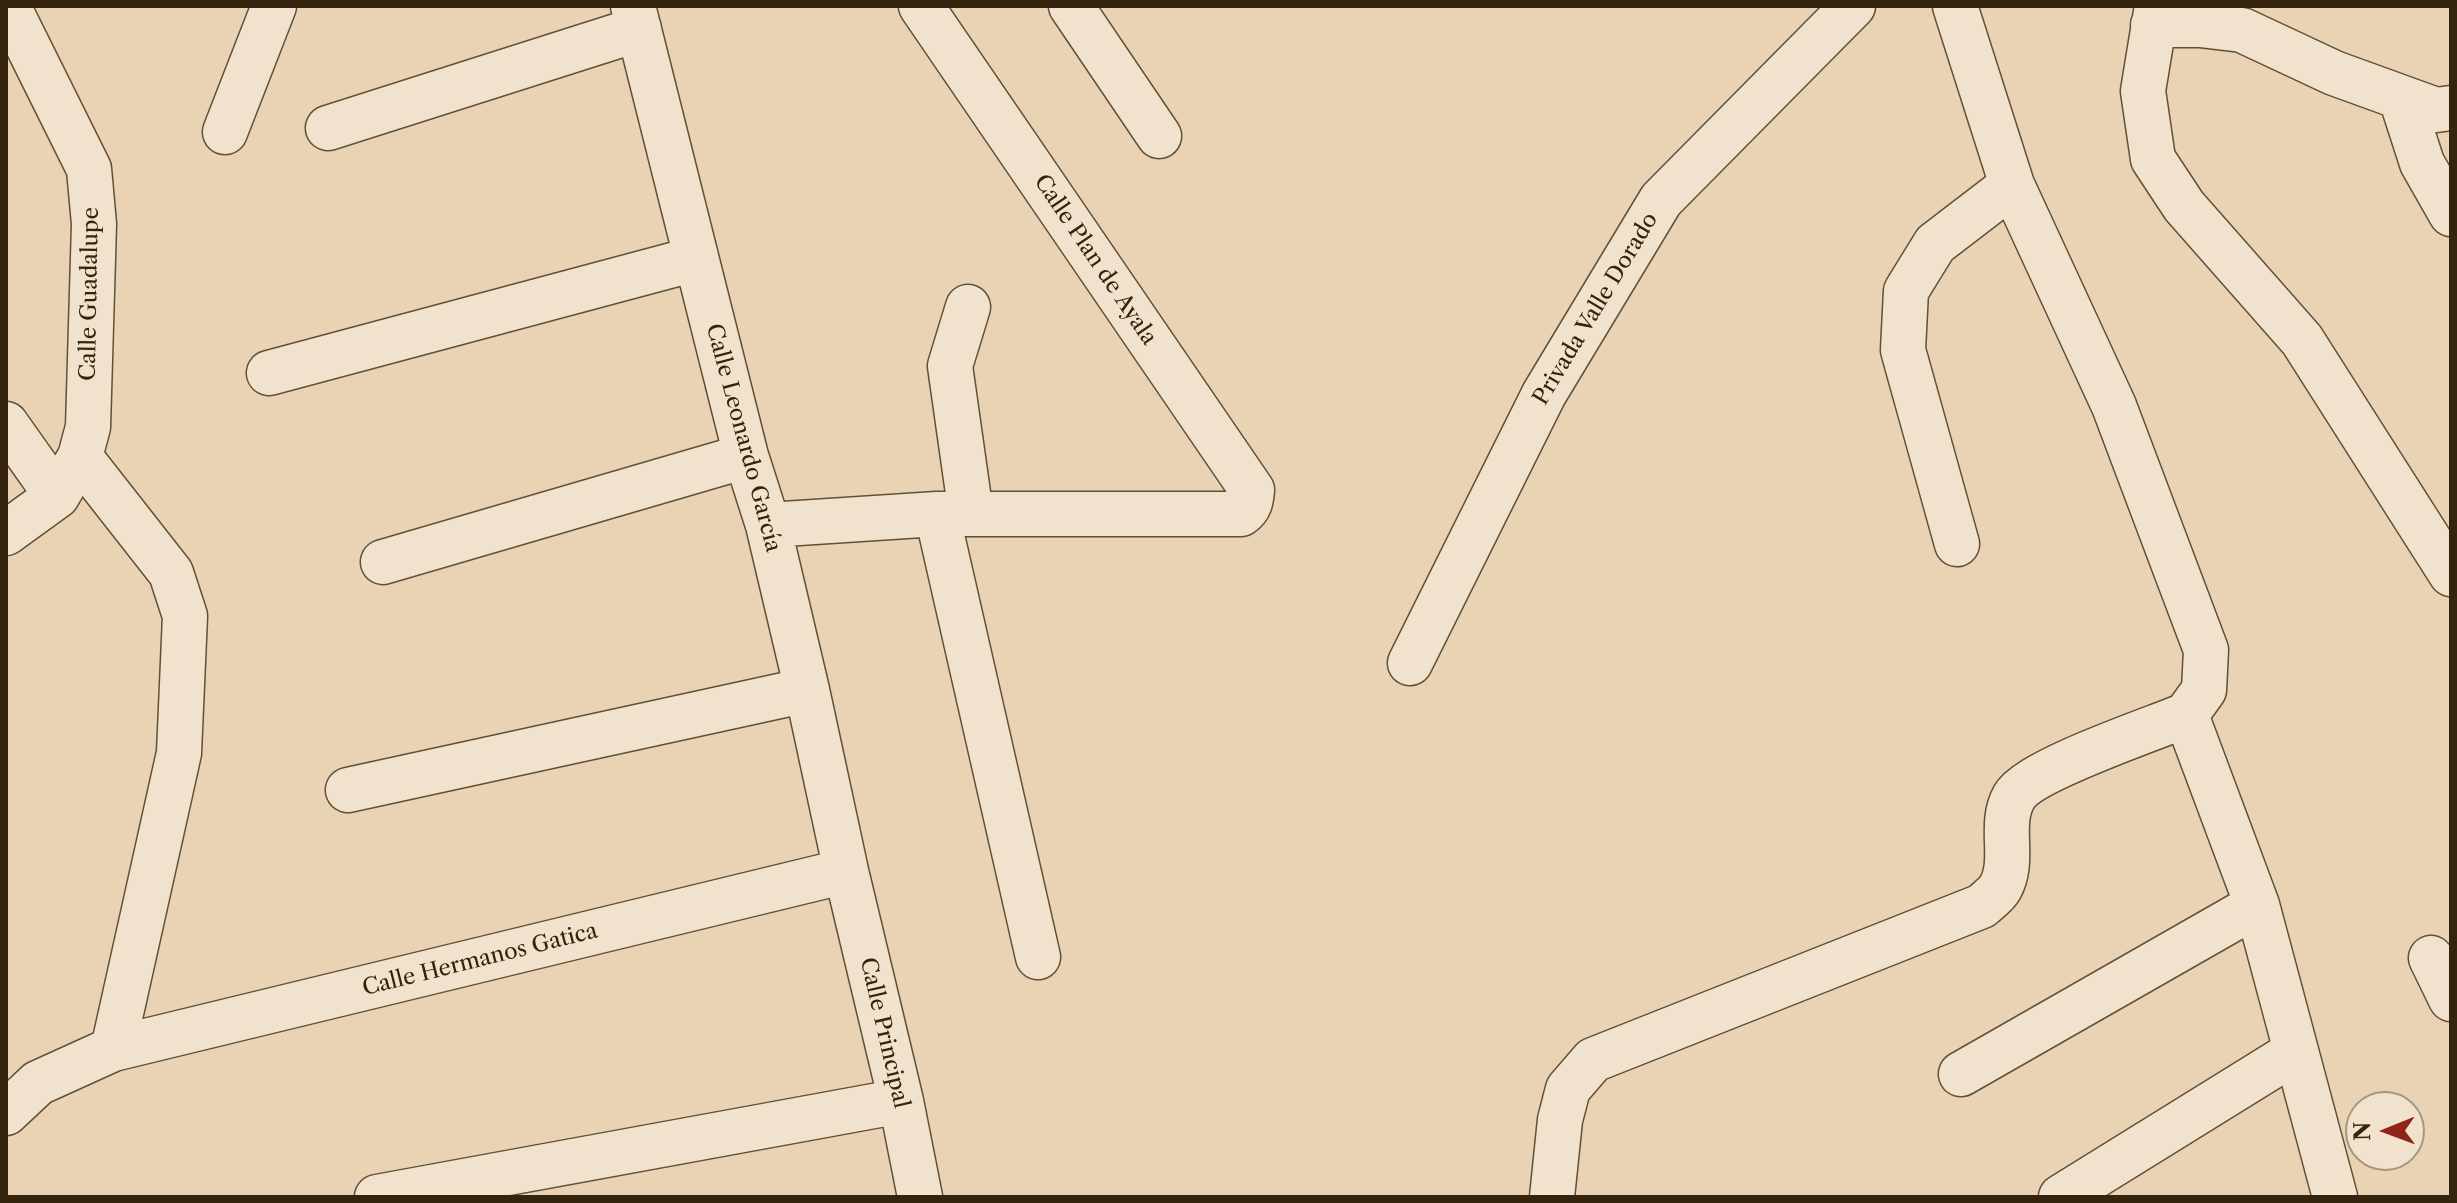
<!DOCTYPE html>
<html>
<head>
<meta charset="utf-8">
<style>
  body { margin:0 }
  #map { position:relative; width:2457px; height:1203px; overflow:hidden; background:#e9d3b4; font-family:"Libre Caslon Text",serif }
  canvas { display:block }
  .frame { position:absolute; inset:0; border:8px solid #34240e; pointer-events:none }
  .north { position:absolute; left:2345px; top:1091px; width:80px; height:80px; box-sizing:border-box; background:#f1e2ce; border:2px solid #a59681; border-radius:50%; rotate:269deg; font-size:22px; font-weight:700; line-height:32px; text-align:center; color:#34240e }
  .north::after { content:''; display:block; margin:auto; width:28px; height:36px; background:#8f2418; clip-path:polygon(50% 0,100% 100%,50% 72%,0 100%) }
</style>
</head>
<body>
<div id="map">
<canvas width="2457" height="1203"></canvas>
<div class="frame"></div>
<div class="north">N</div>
</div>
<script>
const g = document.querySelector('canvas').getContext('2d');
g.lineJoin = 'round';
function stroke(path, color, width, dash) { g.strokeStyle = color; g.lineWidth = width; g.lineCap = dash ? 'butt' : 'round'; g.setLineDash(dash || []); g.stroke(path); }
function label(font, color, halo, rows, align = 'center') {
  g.font = font + ' "Libre Caslon Text",serif'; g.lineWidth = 6; g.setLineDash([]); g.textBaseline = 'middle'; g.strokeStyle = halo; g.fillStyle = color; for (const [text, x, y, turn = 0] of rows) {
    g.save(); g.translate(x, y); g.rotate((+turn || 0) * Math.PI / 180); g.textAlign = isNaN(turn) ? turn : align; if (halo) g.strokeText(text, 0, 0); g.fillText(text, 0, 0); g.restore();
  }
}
const minor = new Path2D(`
  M 633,6 L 746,456 L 768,525 L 807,690 L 846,871 L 901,1101 L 920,1197
  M 1071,6 L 1159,136
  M 1955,6 L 2012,185 L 2114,406 L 2206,650 L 2204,690 L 2186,715 L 2257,905 L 2335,1197
  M 2157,6 L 2143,91 L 2153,159 L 2184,206 L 2302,340 L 2451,574
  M 2153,25 L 2200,25 L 2242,30 L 2334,73 L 2436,110 L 2451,108
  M 2401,98 L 2422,163 L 2451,214
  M 328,128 L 639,29
  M 225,132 L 274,6
  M 968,307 L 950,366 L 971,514
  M 269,373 L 695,259
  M 6,424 L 57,496
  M 80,457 L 171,573 L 185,616 L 179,753 L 113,1049
  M 937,514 L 1038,957
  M 768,525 L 937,514 L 1241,514 C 1250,508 1251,501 1252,490 L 921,6
  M 6,533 L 57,496 L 80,457 L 88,427 L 94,224 L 89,169 L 8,6
  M 1957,544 L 1903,350 L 1906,291 L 1935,244 L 2012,185
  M 383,562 L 746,456
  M 1410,663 L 1544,394 L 1661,200 L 1853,6
  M 348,790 L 807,690
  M 2431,958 L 2451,999
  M 1961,1074 L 2257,905
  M 6,1113 L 38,1083 L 113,1049 L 846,871
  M 377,1197 L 901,1101
  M 1552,1197 L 1560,1120 L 1568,1089 L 1593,1060 L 1982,906 C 1988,900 1996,895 2000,888 C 2016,860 1998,825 2014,797 C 2029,770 2153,729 2186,715
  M 2061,1197 L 2295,1052`);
const streetNames = [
  ["Calle Plan de Ayala",1095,260,56],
  ["Calle Guadalupe",90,294,-89],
  ["Privada Valle Dorado",1596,309,-59],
  ["Calle Leonardo García",743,438,75],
  ["Calle Hermanos Gatica",480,960,-14],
  ["Calle Principal",884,1033,77]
];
stroke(minor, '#615038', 47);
stroke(minor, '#f1e2ce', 44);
label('22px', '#34240e', '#f1e2ce', streetNames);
</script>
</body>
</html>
